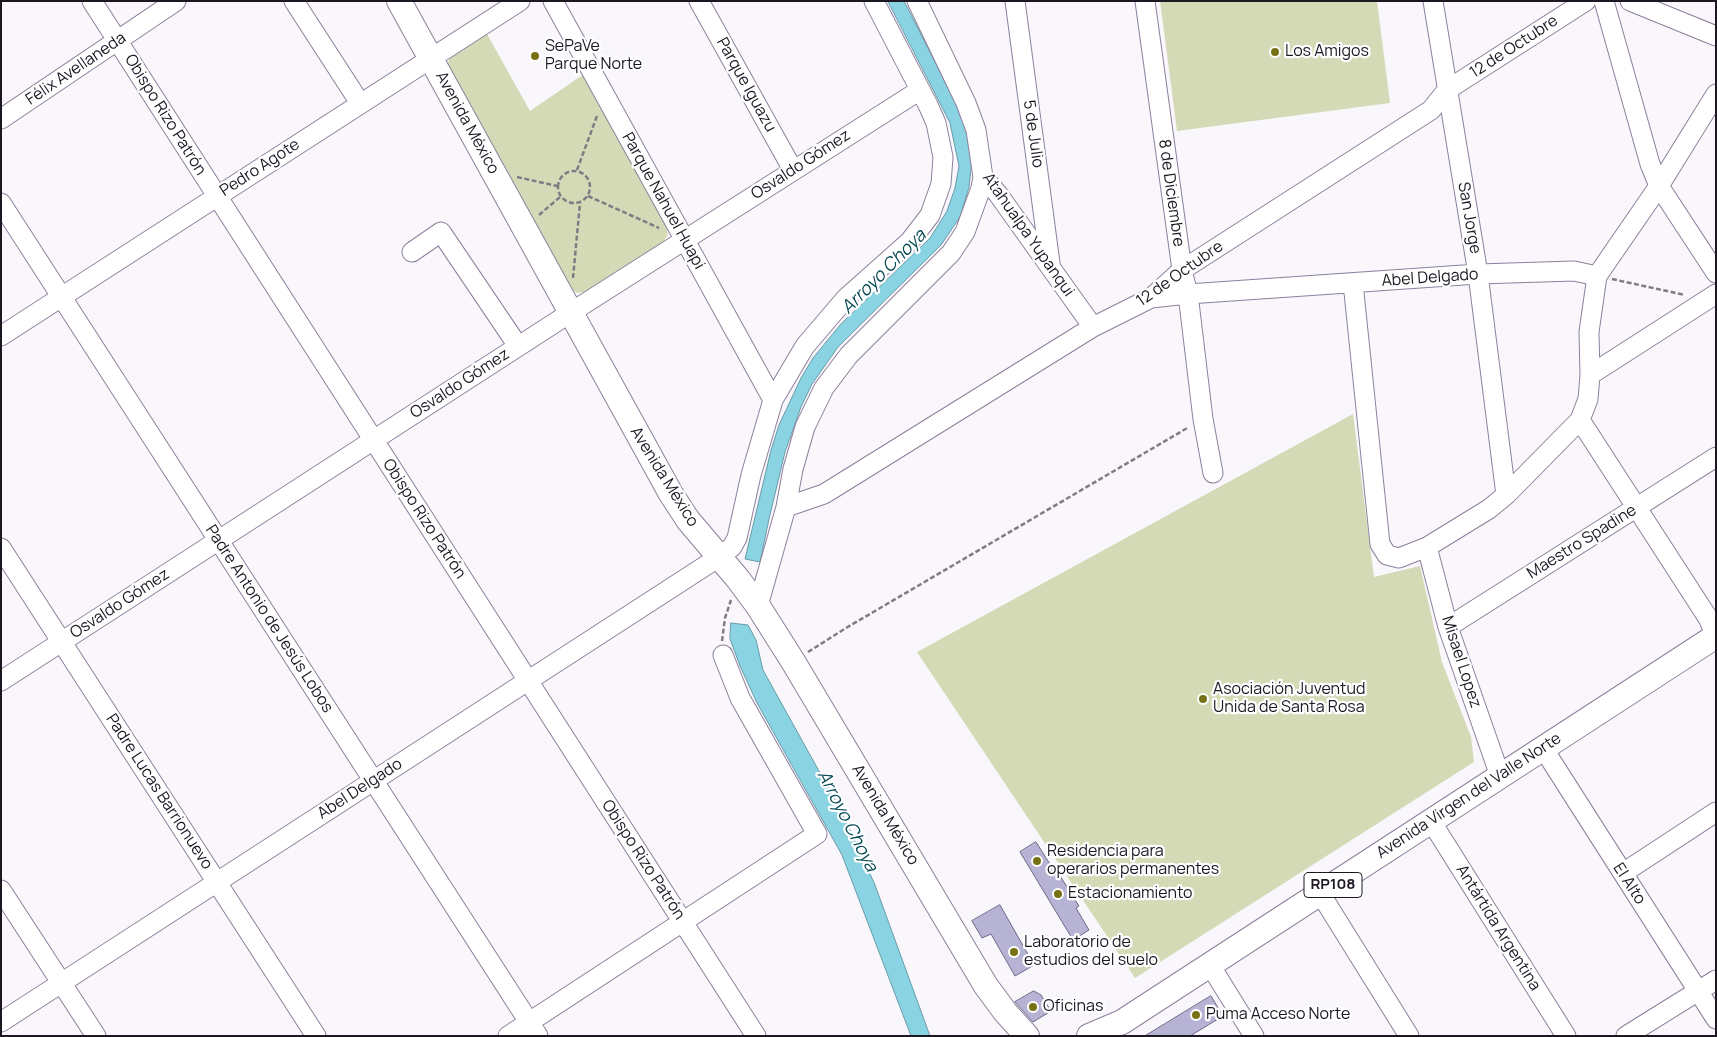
<!DOCTYPE html>
<html>
<head>
<meta charset="utf-8">
<style>
  body { margin:0 }
  #map { position:relative; width:1717px; height:1037px; overflow:hidden; background:#f9f6fc; font-family:Manrope,sans-serif }
  canvas { display:block }
  .frame { position:absolute; inset:0; border:2px solid #1d1722; pointer-events:none }
</style>
</head>
<body>
<div id="map">
<canvas width="1717" height="1037"></canvas>
<div class="frame"></div>
</div>
<script>
const g = document.querySelector('canvas').getContext('2d');
g.lineJoin = 'round';
function fillPath(path, color) { g.fillStyle = color; g.fill(path, 'evenodd'); }
function stroke(path, color, width, dash) { g.strokeStyle = color; g.lineWidth = width; g.lineCap = dash ? 'butt' : 'round'; g.setLineDash(dash || []); g.stroke(path); }
function label(font, color, halo, rows, align = 'center') {
  g.font = font + ' Manrope,sans-serif'; g.lineWidth = 4.5; g.setLineDash([]); g.textBaseline = 'middle'; g.strokeStyle = halo; g.fillStyle = color; for (const [text, x, y, turn = 0] of rows) {
    g.save(); g.translate(x, y); g.rotate((+turn || 0) * Math.PI / 180); g.textAlign = isNaN(turn) ? turn : align; if (halo) g.strokeText(text, 0, 0); g.fillText(text, 0, 0); g.restore();
  }
}
const green = new Path2D(`
  M 1160,1 L 1377,1 L 1390,103 L 1177,131 Z
  M 487,34 L 530,111 L 584,74 L 666,224 L 668,235 L 663,242 L 584,292 L 577,293 L 569,287 L 449,69 L 448,62 L 451,57 Z
  M 1353,414 L 1374,577 L 1420,566 L 1442,662 L 1471,737 L 1474,762 L 1135,978 L 917,652 Z`);
const water = new Path2D(`
  M 888,1 L 904,1 L 964,119 L 972,160 L 969,187 L 960,217 L 941,245 L 838,347 L 812,384 L 801,407 L 785,452 L 769,519 L 760,562 L 745,559 L 771,450 L 779,425 L 801,378 L 813,358 L 840,325 L 930,238 L 947,211 L 955,188 L 959,166 L 950,123 Z
  M 731,623 L 748,625 L 756,640 L 763,670 L 840,809 L 858,847 L 875,885 L 930,1036 L 911,1036 L 842,855 L 757,703 L 740,666 L 730,639 Z`);
const building = new Path2D(`
  M 1036,842 L 1055,872 L 1057,871 L 1079,906 L 1076,908 L 1089,930 L 1073,940 L 1020,852 Z
  M 1000,905 L 1034,965 L 1015,976 L 991,934 L 982,938 L 972,921 Z
  M 1034,991 L 1041,995 L 1051,1011 L 1033,1022 L 1015,1002 Z
  M 1211,996 L 1223,1016 L 1190,1036 L 1145,1036 Z`);
const path = new Path2D(`
  M 577,170 L 597,116
  M558 187a16 16 0 1 1 32 0a16 16 0 1 1-32 0Z
  M 517,177 L 557,186
  M 588,196 L 659,228
  M 539,215 L 560,197
  M 573,278 L 580,203
  M 1612,279 L 1685,295
  M 722,641 L 725,618 L 731,600
  M 808,652 L 846,628 L 1189,427`);
const minor = new Path2D(`
  M 92,1 L 756,1036
  M 294,1 L 360,103
  M 553,1 L 773,400
  M 699,1 L 793,170
  M 917,1 L 966,103 L 976,130 L 983,177 L 998,194 L 1093,327
  M 1015,1 L 1050,263
  M 1145,1 L 1182,270 L 1188,294 L 1203,419 L 1213,473
  M 1433,1 L 1478,274 L 1506,495
  M 1604,1 L 1650,164 L 1659,186 L 1716,273
  M 1630,1 L 1716,36
  M 1,119 L 176,1
  M 1,203 L 538,1036
  M 412,252 L 441,232 L 518,346
  M 1353,283 L 1380,544 L 1387,555 L 1399,558 L 1427,547 L 1489,509 L 1506,495 L 1580,420 L 1588,399 L 1590,375 L 1589,332 L 1597,276 L 1659,186 L 1716,94
  M 1151,298 L 1188,294 L 1478,274 L 1574,271 L 1597,276
  M 1,336 L 520,1
  M 1590,375 L 1716,294
  M 1580,420 L 1708,618 L 1716,636
  M 786,507 L 824,494 L 1093,327 L 1151,298 L 1182,270 L 1431,110 L 1447,90 L 1586,1
  M 1427,547 L 1448,627 L 1500,776
  M 1,548 L 316,1036
  M 758,606 L 786,507 L 793,469 L 805,427 L 824,388 L 849,355 L 951,253 L 965,232 L 981,188 L 983,177
  M 1448,627 L 1716,457
  M 1,681 L 570,313 L 920,90
  M 1543,748 L 1716,1019
  M 1431,821 L 1566,1036
  M 1623,873 L 1716,812
  M 1,890 L 96,1036
  M 1320,893 L 1409,1036
  M 1210,965 L 1254,1036
  M 1,1022 L 719,557 L 732,547 L 737,538 L 751,475 L 773,400 L 805,346 L 846,298 L 910,241 L 930,215 L 941,184 L 943,157 L 936,123 L 928,105 L 874,1
  M 508,1036 L 817,834 L 740,698 L 723,655
  M 1626,1036 L 1716,980`);
const major = new Path2D(`
  M 399,1 L 671,494 L 688,520 L 738,579 L 758,606 L 794,663 L 986,986 L 1006,1013 L 1027,1036
  M 1089,1036 L 1122,1022 L 1716,636`);
const markers = [
  [1275,52,5,"#767114"],
  [535,56,5,"#767114"],
  [1203,699,5,"#767114"],
  [1037,861,5,"#767114"],
  [1058,894,5,"#767114"],
  [1014,952,5,"#767114"],
  [1033,1007,5,"#767114"],
  [1196,1015,5,"#767114"]
];
const shields = [
  [1333,885,58]
];
const shieldNames = [
  ["RP108",1333,885]
];
const poiNames = [
  ["SePaVe",545,47],
  ["Parque Norte",545,65],
  ["Los Amigos",1285,52],
  ["Asociación Juventud",1213,690],
  ["Unida de Santa Rosa",1213,708],
  ["Residencia para",1047,852],
  ["operarios permanentes",1047,870],
  ["Estacionamiento",1068,894],
  ["Laboratorio de",1024,943],
  ["estudios del suelo",1024,961],
  ["Oficinas",1043,1007],
  ["Puma Acceso Norte",1206,1015]
];
const streetNames = [
  ["12 de Octubre",1514,47,-33],
  ["Félix Avellaneda",76,69,-34],
  ["Parque Iguazu",746,85,61],
  ["Obispo Rizo Patrón",165,115,58],
  ["Avenida México",467,123,61],
  ["5 de Julio",1033,134,82],
  ["Osvaldo Gómez",801,165,-33],
  ["Pedro Agote",260,168,-33],
  ["8 de Diciembre",1171,193,82],
  ["Parque Nahuel Huapi",663,201,61],
  ["San Jorge",1469,218,80],
  ["Atahualpa Yupanqui",1028,235,55],
  ["12 de Octubre",1180,274,-35],
  ["Abel Delgado",1430,278,-4],
  ["Osvaldo Gómez",460,384,-33],
  ["Avenida México",664,477,58],
  ["Obispo Rizo Patrón",424,519,57],
  ["Maestro Spadine",1582,542,-32],
  ["Osvaldo Gómez",120,604,-33],
  ["Padre Antonio de Jesús Lobos",269,619,57],
  ["Misael Lopez",1461,662,72],
  ["Abel Delgado",360,789,-33],
  ["Padre Lucas Barrionuevo",159,792,57],
  ["Avenida Virgen del Valle Norte",1469,796,-33],
  ["Avenida México",885,815,59],
  ["Obispo Rizo Patrón",643,860,57],
  ["El Alto",1629,884,57],
  ["Antártida Argentina",1498,928,58]
];
const waterNames = [
  ["Arroyo Choya",884,272,-45],
  ["Arroyo Choya",847,821,63]
];
fillPath(green, '#d5dab6');
fillPath(water, '#8ad3e2');
stroke(water, '#699ba8', 1);
fillPath(building, '#b7b3d4');
stroke(building, '#6c6886', 1);
stroke(minor, '#8e7f9c', 21);
stroke(major, '#8e7f9c', 26);
stroke(path, '#807c84', 2.5, [5, 2.5]);
stroke(minor, '#fff', 19);
stroke(major, '#fff', 24);
for (const [x, y, r, color] of markers) { const dot = new Path2D(); dot.arc(x, y, r, 0, 2 * Math.PI); g.fillStyle = color; g.fill(dot); stroke(dot, '#fff', 2); }
for (const [x, y, w] of shields) { const box = new Path2D(); box.roundRect(x - w / 2, y - 12.5, w, 25, 4); g.fillStyle = '#fff'; g.fill(box); stroke(box, '#1d1722', 1); }
label('bold 15px', '#1d1722', null, shieldNames);
label('16px', '#1d1722', '#fff', poiNames, 'left');
label('16px', '#1d1722', '#fff', streetNames);
label('italic 18px', '#094c57', '#fff', waterNames);
</script>
</body>
</html>
